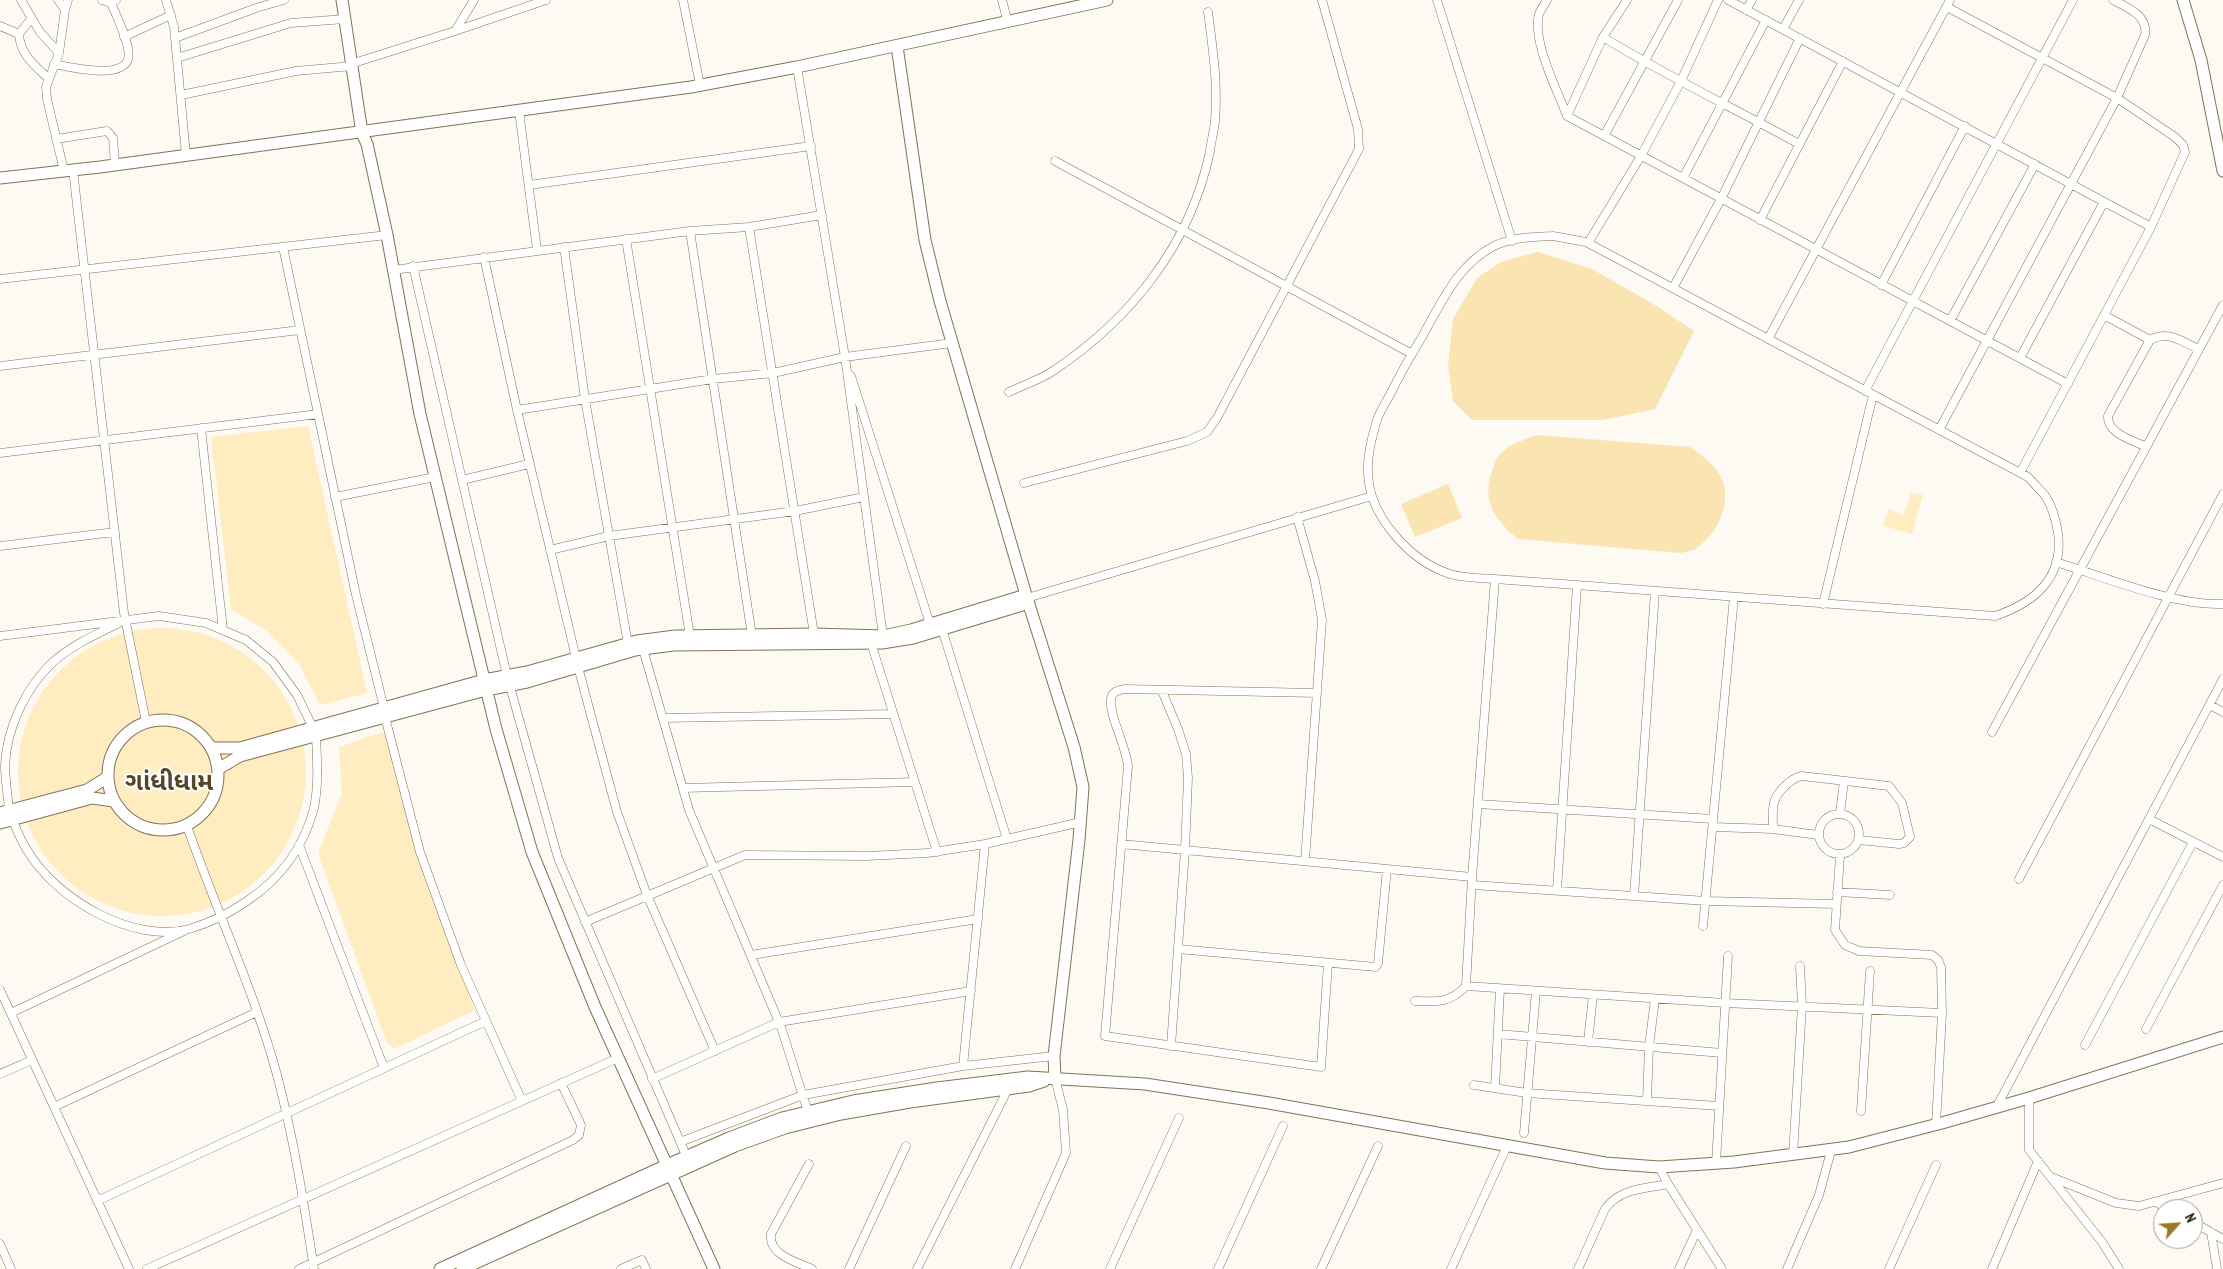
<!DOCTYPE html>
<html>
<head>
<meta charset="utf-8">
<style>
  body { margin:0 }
  #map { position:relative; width:2223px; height:1269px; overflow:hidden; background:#fdfaf3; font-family:"PT Sans Narrow",sans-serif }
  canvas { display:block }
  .north { position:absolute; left:2153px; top:1199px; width:50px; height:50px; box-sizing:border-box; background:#fff; border:1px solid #a5a29d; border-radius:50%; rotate:64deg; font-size:14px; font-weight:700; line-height:20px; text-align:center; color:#1d170a }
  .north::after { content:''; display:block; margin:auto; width:18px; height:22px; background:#9a7a24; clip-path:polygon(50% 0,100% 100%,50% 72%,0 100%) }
</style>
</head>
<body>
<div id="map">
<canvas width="2223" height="1269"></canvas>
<div class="north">N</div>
</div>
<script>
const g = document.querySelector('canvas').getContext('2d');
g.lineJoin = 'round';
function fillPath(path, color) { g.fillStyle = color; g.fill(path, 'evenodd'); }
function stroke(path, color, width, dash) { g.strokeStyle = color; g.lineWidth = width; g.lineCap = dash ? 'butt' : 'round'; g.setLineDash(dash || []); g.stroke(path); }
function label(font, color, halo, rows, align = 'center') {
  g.font = font + ' "PT Sans Narrow","Noto Sans Gujarati",sans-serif'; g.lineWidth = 4; g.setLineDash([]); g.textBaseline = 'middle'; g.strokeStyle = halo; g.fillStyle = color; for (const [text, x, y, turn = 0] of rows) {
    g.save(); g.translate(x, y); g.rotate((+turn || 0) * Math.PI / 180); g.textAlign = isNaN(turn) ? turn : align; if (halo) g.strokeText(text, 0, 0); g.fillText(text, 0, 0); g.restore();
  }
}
const built = new Path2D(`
  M 308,426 L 367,693 L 320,705 L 299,664 L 267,631 L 231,609 L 211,437 Z
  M 1911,493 L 1923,495 L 1912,534 L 1883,526 L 1889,509 L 1904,515 Z
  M18 772a144 144 0 1 1 288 0a144 144 0 1 1-288 0Z
  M 386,731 L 416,851 L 475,1010 L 394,1049 L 387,1043 L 318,853 L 342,793 L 339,747 Z`);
const green = new Path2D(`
  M 1538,252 L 1592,269 L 1655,305 L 1694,331 L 1655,409 L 1603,420 L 1472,420 L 1453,401 L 1448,366 L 1453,319 L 1477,278 L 1501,262 Z
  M 1537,435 L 1690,447 C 1703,456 1720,468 1724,485 C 1729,508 1717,533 1698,547 C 1694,551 1686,552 1680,553 L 1518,539 C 1495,520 1480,500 1493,469 C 1494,464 1496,458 1499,455 C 1509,444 1523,440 1537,435 Z
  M 1448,484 L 1462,518 L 1415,537 L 1401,504 Z`);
const street = new Path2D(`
  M 21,0 L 40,32 L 59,53
  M 58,0 L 65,10 L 59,53 L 46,87 L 47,99 L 64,171
  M 102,0 L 111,3 L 116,0
  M 166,0 L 174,27 L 186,155
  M 683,0 L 700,85
  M 1002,0 L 1008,23
  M 1437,0 L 1512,241
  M 1547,0 C 1545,4 1541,9 1539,14 C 1532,42 1557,89 1567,116 L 2068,384
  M 1627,0 L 1603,37 C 1666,76 1734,108 1799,144
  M 1728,0 L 2151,227
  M 1947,7 L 2117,98 L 2175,137 L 2183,145 L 2185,152 L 2151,227 L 2020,473
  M 65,10 L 68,0
  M 1746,10 L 1752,0
  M 31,19 L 19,34 C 20,54 34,65 48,78
  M 0,26 L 19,34
  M 1783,29 L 1799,0
  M 455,31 L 546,0
  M 124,37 L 171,15
  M 175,38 L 259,7 L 284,0
  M 177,58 L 291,23 L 345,19
  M 357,62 L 455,31 L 474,0
  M 54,64 C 69,67 122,80 128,59 C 132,47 116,15 111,3
  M 797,67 L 845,357 L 883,636
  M 181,95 L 296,71 L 352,66
  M 519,111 L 537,250
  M 1567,116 L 1603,37
  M 1604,136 L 1678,0
  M 56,139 L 107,131 L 113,138 L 115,165
  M 1055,161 L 1412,354
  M 73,170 L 124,613 L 146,722
  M 1683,178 L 1766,20
  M 529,185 L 811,146
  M 1760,220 L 1843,61
  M 749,227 L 814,634
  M 690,231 L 752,636
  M 1553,236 L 1586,242 L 2028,477 C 2034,484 2041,490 2046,497 C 2053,508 2056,520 2058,533 C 2064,578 2034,603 1995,616 L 1495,579 C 1481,578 1463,578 1450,574 C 1410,561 1369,516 1368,473 C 1367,456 1372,436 1377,420 C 1380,411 1386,402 1391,393 C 1400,374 1411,355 1422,337 C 1441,303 1458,264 1494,246 C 1512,237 1534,237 1553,236 Z
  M 626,239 L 690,636
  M 1588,243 L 1641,156 L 1681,81 L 1718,0
  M 283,247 L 356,595 L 384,708
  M 564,247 L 585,399 L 628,644
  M 484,257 L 517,410 L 576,658
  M 413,266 L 507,676 L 558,858 L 688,1160
  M 393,270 L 690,231 L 749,227 L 822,215
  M 0,279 L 387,235
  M 1881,285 L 1965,126
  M 1673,288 L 1721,199 L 1800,38
  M 2104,315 L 2150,340
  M 1950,321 L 2035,164
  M 1768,339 L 1950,0
  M 2020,358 L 2104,202
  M 0,366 L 300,330
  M 851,376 L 930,624
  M 1865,391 L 2073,0
  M 1009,392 C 1023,385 1040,380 1053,371 C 1131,319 1191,244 1210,151 C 1211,142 1214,131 1215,121 C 1218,82 1213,51 1208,12
  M 517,410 L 713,379 L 773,373 L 845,357 L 952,343
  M 201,428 L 223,630
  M 1939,430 L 2117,98 L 2145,35 C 2148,15 2128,8 2113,0
  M 2146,447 C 2133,440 2107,434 2108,416 L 2150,340 C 2169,330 2180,341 2199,349
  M 0,453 L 318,414
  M 462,480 L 529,464
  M 1024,483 L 1187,441 L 1207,432 L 1217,418 L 1359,149 L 1358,129 L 1322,0
  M 335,497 L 435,477
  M 1297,517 L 1315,581 L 1322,620 L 1305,861
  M 0,546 L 115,532
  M 550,550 L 609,536 L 795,511 L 864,497
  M 2056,562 C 2104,577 2174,606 2223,604
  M 1027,598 L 1372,496
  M 1823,604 L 1873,395
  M 942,629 L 1007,839
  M 0,636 L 159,616 L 206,623 L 246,640 L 273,662 L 297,695 L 313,728
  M 871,643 L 937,852
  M 643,649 L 689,810 L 781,1027 L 808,1112
  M 578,667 L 617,812 L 647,895 L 715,1051
  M 1162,691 L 1178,729 L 1186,754 L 1188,778 L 1185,850 L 1171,1046
  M 1317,693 L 1125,689 C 1118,690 1111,692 1111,700 C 1109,715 1126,746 1128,766 L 1105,1036 L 1321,1067 L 1328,963
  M 2210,705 L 2223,712
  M 385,717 L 420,852 L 461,965 L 522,1101
  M 663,718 L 893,714
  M 1992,732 L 2223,305
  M 683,788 L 915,782
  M 1478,804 L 1713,819
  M 9,811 C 8,796 5,779 5,765 C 7,727 26,687 53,662 C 72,645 97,634 119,623
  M 1840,813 L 1844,781
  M1819 834a20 20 0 1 1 40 0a20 20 0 1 1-40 0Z
  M 12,819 C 17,830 21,841 27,850 C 55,898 132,944 189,929 C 209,923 230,913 247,901 C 280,879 304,847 314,808 C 319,783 317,760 316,736
  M 2149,819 L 2223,857
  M 187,826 C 216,910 254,990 277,1075 C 294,1139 304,1204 314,1269
  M 1713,827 L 1773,829
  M 1818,835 L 1773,829 C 1773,810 1770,800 1785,786 C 1790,781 1795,777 1802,776 L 1889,786 L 1902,803 L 1910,837 L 1904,843 L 1899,844 L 1859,840
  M 1121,844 L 1472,877
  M 299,845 L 384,1068
  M 1840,855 L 1835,930 L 1845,945 L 1859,951 L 1932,955 L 1938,960 L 1941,967 L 1942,1013 L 1936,1125
  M 2019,879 L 2223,494
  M 1473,885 L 1706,901 L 1836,904
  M 1557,890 L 1577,586
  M 1837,892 L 1890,895
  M 1634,896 L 1655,591
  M 585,922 L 745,855 L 867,856 L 927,853 L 985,844 L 1081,822
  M 1703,926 L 1734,597
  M 1178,949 L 1376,967 L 1378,963 L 1387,869
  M 751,955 L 978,919
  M 1466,986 L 1725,1003 L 1942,1013
  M 0,990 L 129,1269
  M 1415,1001 C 1438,1002 1450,1003 1466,986 L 1472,877 L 1495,579
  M 11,1013 L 184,931
  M 2146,1029 L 2223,885
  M 1498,1034 L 1722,1053
  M 1588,1042 L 1593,995
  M 2085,1045 L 2193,842
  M 963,1066 L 985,844
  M 0,1074 L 32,1060
  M 652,1079 L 779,1022 L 971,991
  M 1474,1085 L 1527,1093 L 1719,1106
  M 1495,1088 L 1500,989
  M 2029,1098 L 2029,1150 L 2102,1242 L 2119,1269
  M 1647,1101 L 1649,1047 L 1655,999
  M 54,1107 L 257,1012
  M 1996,1108 L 2223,679
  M 1861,1111 L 1870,971
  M 1524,1133 L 1536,991
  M 680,1142 L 803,1095 L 963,1066 L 1054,1056
  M 1793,1155 L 1802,1006 L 1800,966
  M 1716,1163 L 1728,956
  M 809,1164 L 771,1234 C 768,1255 797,1262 812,1269
  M 1659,1167 L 1668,1184 L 1722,1269
  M 2051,1177 L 2116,1203 L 2139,1206 L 2223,1183
  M 97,1201 L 486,1021
  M 2156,1202 L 2168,1209
  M 2193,1222 L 2223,1239
  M 2211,1232 L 2217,1269
  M 0,1244 L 11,1269
  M 147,1269 L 618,1058
  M 299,1269 L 573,1140 L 579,1135 L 581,1125 L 561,1083
  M 621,1269 L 642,1260 L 646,1269
  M 849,1269 L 906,1146
  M 917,1269 L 1008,1089
  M 1015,1269 L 1066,1153 L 1063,1110 L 1055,1078
  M 1110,1269 L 1179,1118
  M 1218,1269 L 1283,1126
  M 1321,1269 L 1378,1146
  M 1451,1269 L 1507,1146
  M 1578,1269 L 1605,1209 C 1620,1188 1644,1189 1668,1184
  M 1679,1269 L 1697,1230
  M 1787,1269 L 1819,1195 L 1831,1151
  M 1889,1269 L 1936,1165
  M 1992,1269 L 2038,1161`);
const secondary = new Path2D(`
  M 342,0 L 362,133 L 367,144 L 387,235 L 420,414 L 496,729 L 532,852 L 595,1007 L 714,1269
  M 2183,0 L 2201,60 L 2223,171
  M 897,46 L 925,240 L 940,301 L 1026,595 L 1074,747 L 1083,787 L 1079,840 L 1054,1056 L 1055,1078
  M 0,178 L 100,167 L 691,87 L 797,67 L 1107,0
  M108 775a55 55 0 1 1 110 0a55 55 0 1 1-110 0Z
  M 212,748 L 240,748 L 484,680 L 527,672 L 637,641 L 675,636 L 814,634 L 883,636 L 911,630 L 1026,595
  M 218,769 L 240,756 L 486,690 L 527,682 L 635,650 L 673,645 L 882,643 L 913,638 L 1029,603
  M 0,813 L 87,790 L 108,777
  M 0,823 L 92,798 L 114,801
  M 440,1269 L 667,1165 L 729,1138 L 782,1118 L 853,1101 L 937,1088 L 1028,1077 L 1145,1084 L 1269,1103 L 1605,1163 L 1659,1167 L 1734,1162 L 1849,1147 L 1942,1123 L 2029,1098 L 2223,1037
  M 462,1269 L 735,1146 L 785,1128 L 841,1114 L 910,1102 L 1029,1086 L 1044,1081`);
const townNames = [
  ["ગાંધીધામ",169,783]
];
fillPath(built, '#ffecc1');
fillPath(green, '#fae4b2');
stroke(street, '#827454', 9);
stroke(secondary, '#827454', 13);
stroke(street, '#fff', 8);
stroke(secondary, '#fff', 11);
label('bold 25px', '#544728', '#fff', townNames);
</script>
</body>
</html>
